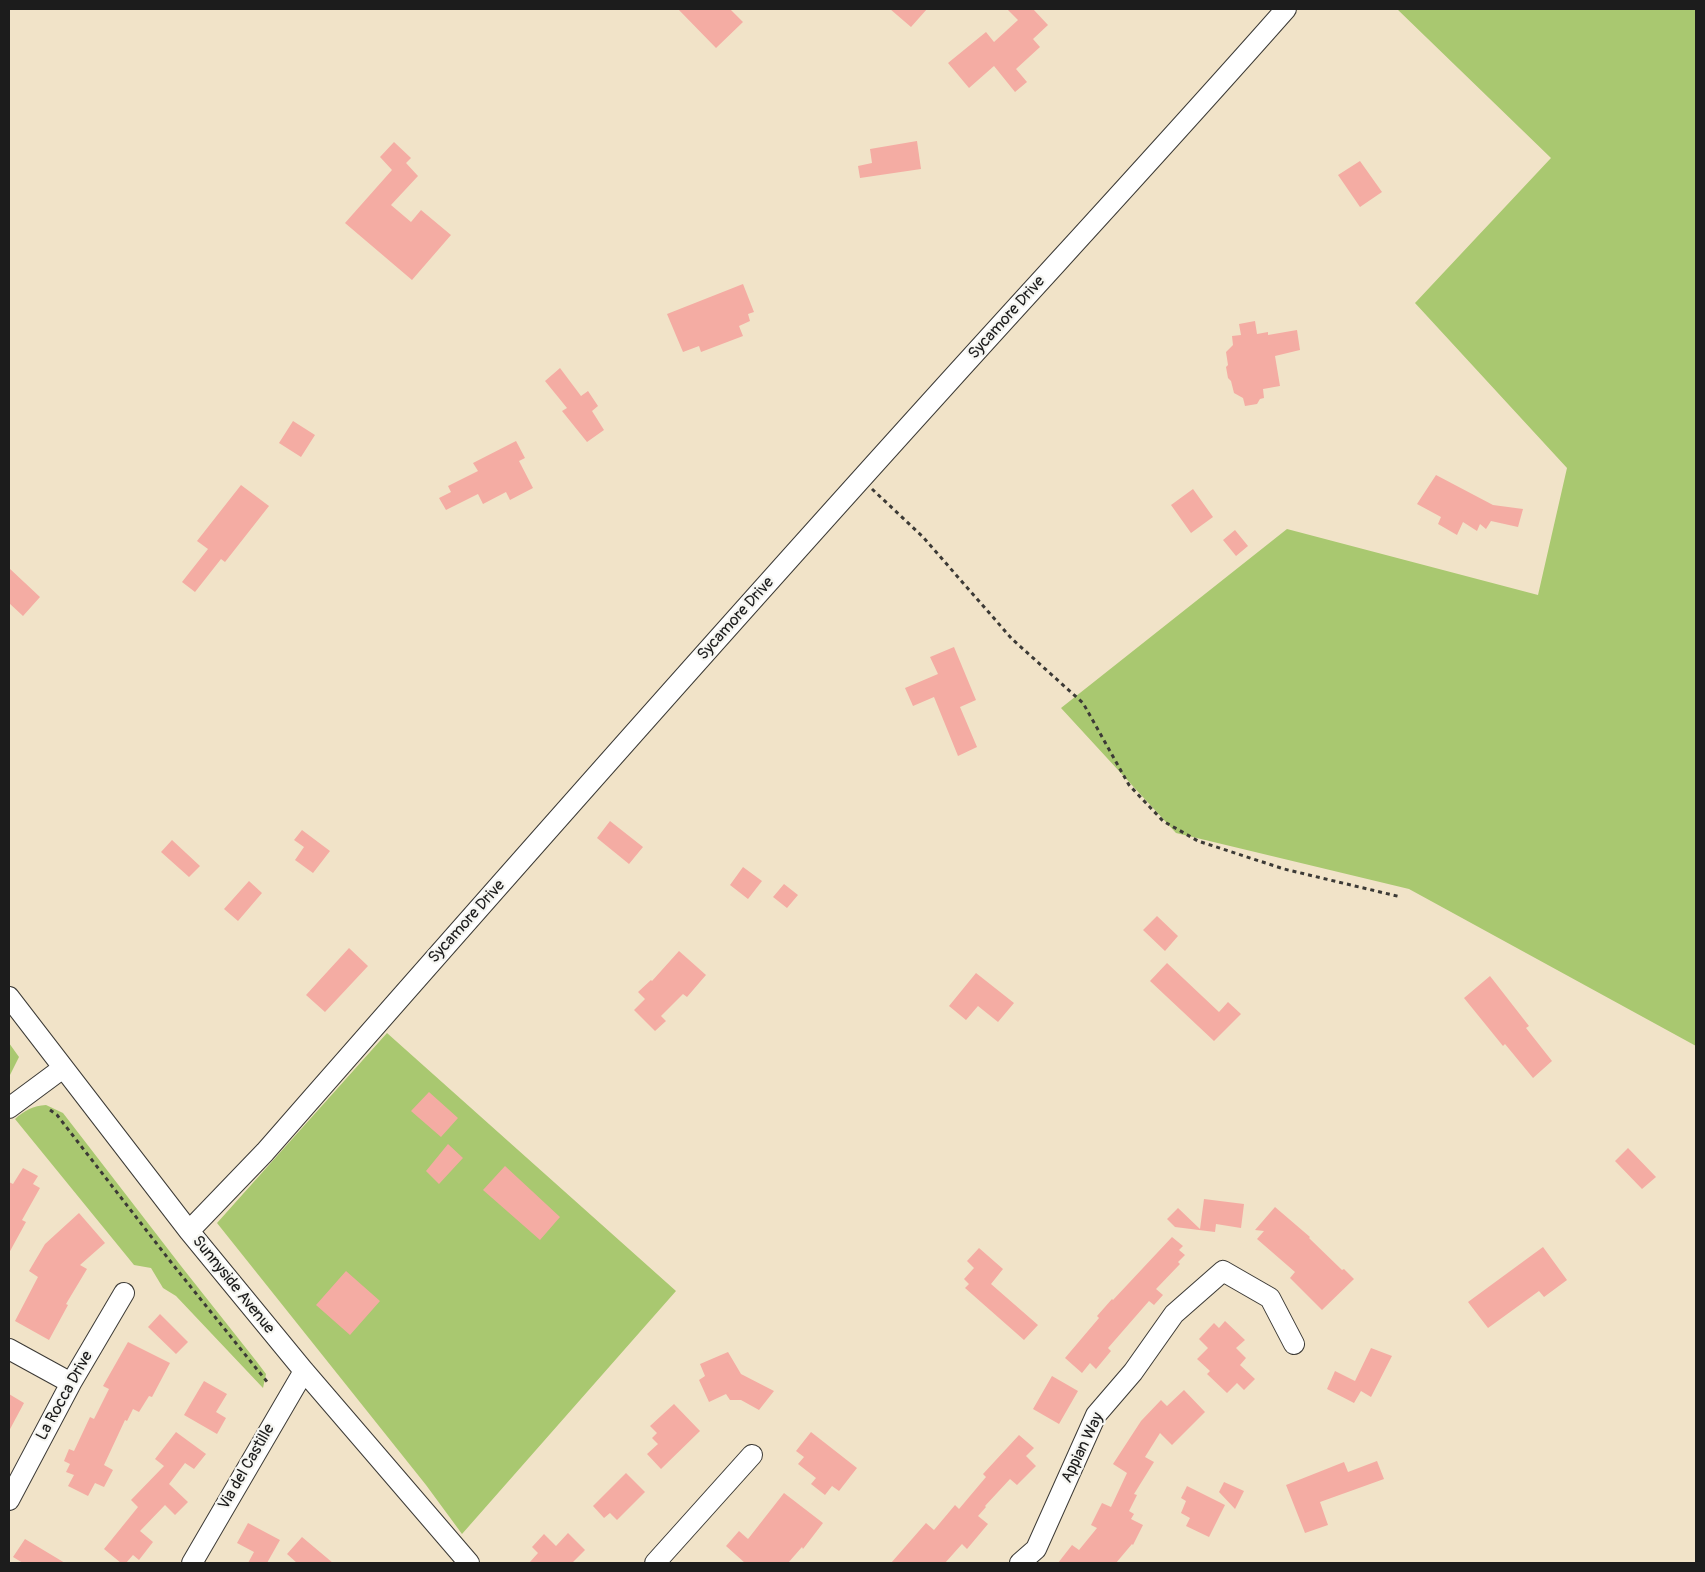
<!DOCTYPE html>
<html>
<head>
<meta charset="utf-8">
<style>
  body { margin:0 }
  #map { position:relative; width:1705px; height:1572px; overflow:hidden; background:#f1e3c8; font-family:Pangolin,sans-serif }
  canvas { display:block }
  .frame { position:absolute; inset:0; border:10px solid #1c1c1c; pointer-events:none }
</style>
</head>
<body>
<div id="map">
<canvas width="1705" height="1572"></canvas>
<div class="frame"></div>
</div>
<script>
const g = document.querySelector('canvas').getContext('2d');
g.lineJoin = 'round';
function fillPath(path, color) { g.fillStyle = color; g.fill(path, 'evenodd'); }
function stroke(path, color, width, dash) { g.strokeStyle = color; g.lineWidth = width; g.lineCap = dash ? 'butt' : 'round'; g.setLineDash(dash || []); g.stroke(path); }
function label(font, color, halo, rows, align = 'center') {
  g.font = font + ' Pangolin,sans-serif'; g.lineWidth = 4.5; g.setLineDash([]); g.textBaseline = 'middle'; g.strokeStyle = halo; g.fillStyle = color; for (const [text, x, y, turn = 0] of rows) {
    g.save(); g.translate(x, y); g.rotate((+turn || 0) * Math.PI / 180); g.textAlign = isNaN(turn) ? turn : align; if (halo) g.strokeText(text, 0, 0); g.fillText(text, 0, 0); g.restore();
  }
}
const green = new Path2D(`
  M 1397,9 L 1696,9 L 1696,1046 L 1409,889 L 1176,833 L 1061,708 L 1287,529 L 1538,595 L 1567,468 L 1415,303 L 1551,158 Z
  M 387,1033 L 676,1291 L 462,1534 L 426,1485 L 217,1223 Z
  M 9,1043 L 19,1057 L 9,1077 Z
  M 46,1105 L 63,1113 L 181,1266 L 257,1362 L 266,1374 L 263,1388 L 176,1296 L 163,1288 L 151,1268 L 134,1265 L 15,1119 C 25,1110 33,1106 46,1105 Z`);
const building = new Path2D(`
  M 678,9 L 730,9 L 743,22 L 716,48 Z
  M 890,9 L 927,9 L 911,27 Z
  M 1007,9 L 1033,9 L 1048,25 L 1033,39 L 1040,47 L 1016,69 L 1027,82 L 1015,92 L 994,66 L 969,88 L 948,63 L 986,32 L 994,42 L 1018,20 Z
  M 917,141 L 921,169 L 860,178 L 858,166 L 872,163 L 870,149 Z
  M 394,142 L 411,158 L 406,163 L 418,176 L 391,205 L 411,222 L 421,210 L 451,235 L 412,280 L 345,223 L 392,170 L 380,157 Z
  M 1360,161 L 1382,192 L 1360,207 L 1338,175 Z
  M 743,284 L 754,312 L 748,314 L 750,321 L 739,326 L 743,336 L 701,352 L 699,346 L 683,352 L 667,314 Z
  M 1255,321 L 1257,334 L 1268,332 L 1268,335 L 1297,330 L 1300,350 L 1275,356 L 1280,386 L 1263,389 L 1264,398 L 1260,399 L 1257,404 L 1245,406 L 1243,398 L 1234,393 L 1231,381 L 1228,378 L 1226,367 L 1228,365 L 1226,352 L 1233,345 L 1232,336 L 1241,335 L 1239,324 Z
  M 560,368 L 581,396 L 588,391 L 598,406 L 592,411 L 604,430 L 587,442 L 562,411 L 567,408 L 545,381 Z
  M 293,421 L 315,435 L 301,457 L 279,443 Z
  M 516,441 L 525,458 L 519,461 L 533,488 L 510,500 L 506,492 L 483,504 L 478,494 L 446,510 L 439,498 L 451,492 L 448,486 L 478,471 L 473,463 Z
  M 1436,475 L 1493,505 L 1523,509 L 1518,527 L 1491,521 L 1486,529 L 1480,524 L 1477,531 L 1463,522 L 1457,535 L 1438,524 L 1441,517 L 1417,504 Z
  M 241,485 L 269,506 L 225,562 L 221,559 L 195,592 L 182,582 L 208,549 L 197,541 Z
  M 1193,489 L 1213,517 L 1191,533 L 1171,505 Z
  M 1235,530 L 1248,546 L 1236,556 L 1223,540 Z
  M 9,568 L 40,597 L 23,616 L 9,603 Z
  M 954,647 L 976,700 L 960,707 L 977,747 L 958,756 L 934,697 L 913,706 L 905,688 L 938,674 L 930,657 Z
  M 610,821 L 643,847 L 629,864 L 597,838 Z
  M 302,830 L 330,851 L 313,873 L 295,860 L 304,847 L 294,840 Z
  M 172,840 L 200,866 L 189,877 L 161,852 Z
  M 743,867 L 762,881 L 748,899 L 730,885 Z
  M 249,881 L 262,893 L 238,921 L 224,909 Z
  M 784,884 L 798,895 L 787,908 L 773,897 Z
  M 1157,916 L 1178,936 L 1165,951 L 1143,930 Z
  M 349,948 L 368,966 L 325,1012 L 306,995 Z
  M 679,951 L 706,975 L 687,997 L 683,994 L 661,1016 L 666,1021 L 655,1031 L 634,1010 L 645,999 L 638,992 L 651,980 L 652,981 Z
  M 1167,963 L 1219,1012 L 1228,1002 L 1241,1014 L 1214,1041 L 1150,981 Z
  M 976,973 L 1014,1003 L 998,1022 L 978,1006 L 966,1020 L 949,1006 Z
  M 1490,976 L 1529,1026 L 1526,1028 L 1552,1061 L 1533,1078 L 1505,1044 L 1503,1046 L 1464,998 Z
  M 429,1092 L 458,1118 L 441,1137 L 411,1111 Z
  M 448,1144 L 463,1158 L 439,1184 L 426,1171 Z
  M 1628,1148 L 1656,1177 L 1642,1189 L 1615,1161 Z
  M 505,1166 L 560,1217 L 540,1240 L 483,1190 Z
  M 23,1168 L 38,1176 L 33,1184 L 40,1188 L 22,1220 L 26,1222 L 9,1253 L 9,1182 L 13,1184 Z
  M 1204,1199 L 1244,1204 L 1241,1228 L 1216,1224 L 1215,1232 L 1175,1227 L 1167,1219 L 1178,1208 L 1200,1229 Z
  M 1275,1207 L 1310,1237 L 1309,1238 L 1342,1270 L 1344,1269 L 1354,1279 L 1322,1310 L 1290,1278 L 1295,1272 L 1257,1239 L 1264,1231 L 1255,1230 Z
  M 79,1213 L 105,1243 L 80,1265 L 87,1269 L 66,1304 L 68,1305 L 49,1340 L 15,1321 L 38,1277 L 29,1271 L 45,1244 Z
  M 1172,1237 L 1183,1246 L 1179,1250 L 1185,1255 L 1178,1262 L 1180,1264 L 1156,1289 L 1163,1295 L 1154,1305 L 1149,1301 L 1108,1348 L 1111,1351 L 1096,1369 L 1090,1363 L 1082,1373 L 1065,1358 L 1099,1318 L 1097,1316 L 1112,1299 L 1113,1300 Z
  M 1543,1247 L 1567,1280 L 1544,1297 L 1539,1291 L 1488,1328 L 1468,1302 Z
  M 979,1248 L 1003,1269 L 991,1284 L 1038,1325 L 1024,1340 L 965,1288 L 969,1284 L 964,1279 L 974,1268 L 967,1261 Z
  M 346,1271 L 380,1301 L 350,1335 L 316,1305 Z
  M 160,1314 L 188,1342 L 176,1354 L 148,1327 Z
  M 1225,1321 L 1245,1340 L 1236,1348 L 1246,1358 L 1240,1365 L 1255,1379 L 1244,1390 L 1237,1383 L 1227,1393 L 1207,1374 L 1210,1371 L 1197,1359 L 1208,1348 L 1199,1339 L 1214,1323 L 1219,1328 Z
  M 128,1342 L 170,1363 L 152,1397 L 149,1396 L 139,1412 L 133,1409 L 127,1421 L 125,1420 L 104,1465 L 113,1470 L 104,1487 L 95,1483 L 88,1496 L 68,1486 L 74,1475 L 66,1472 L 70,1464 L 64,1461 L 69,1449 L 74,1451 L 90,1417 L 94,1419 L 109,1389 L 103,1386 Z
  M 1371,1348 L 1392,1356 L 1371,1397 L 1361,1391 L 1354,1403 L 1327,1389 L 1335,1371 L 1355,1381 Z
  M 728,1352 L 741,1374 L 774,1391 L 759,1410 L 741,1400 L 730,1400 L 726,1394 L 709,1402 L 699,1380 L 705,1376 L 700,1364 Z
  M 1052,1376 L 1078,1391 L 1059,1424 L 1033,1409 Z
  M 204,1381 L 227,1394 L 216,1412 L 226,1418 L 217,1434 L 184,1415 Z
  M 1184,1390 L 1205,1412 L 1172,1445 L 1160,1433 L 1145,1457 L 1154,1462 L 1134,1494 L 1137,1495 L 1129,1511 L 1134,1514 L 1131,1519 L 1143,1525 L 1133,1545 L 1132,1544 L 1116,1563 L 1058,1563 L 1072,1545 L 1079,1550 L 1097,1528 L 1091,1525 L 1102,1503 L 1111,1507 L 1127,1473 L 1113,1464 L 1141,1421 L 1161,1400 L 1167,1406 Z
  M 9,1394 L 24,1403 L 9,1431 Z
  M 674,1404 L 700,1431 L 661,1469 L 647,1454 L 658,1444 L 652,1438 L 657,1433 L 650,1426 Z
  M 176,1432 L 206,1454 L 194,1469 L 185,1463 L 169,1484 L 188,1502 L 175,1515 L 165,1505 L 140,1531 L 153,1542 L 139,1560 L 133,1555 L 126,1563 L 121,1563 L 104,1549 L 138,1507 L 131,1500 L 164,1466 L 155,1459 Z
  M 811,1432 L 857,1468 L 839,1491 L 832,1486 L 825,1495 L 811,1484 L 816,1478 L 798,1464 L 804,1457 L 796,1451 Z
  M 1019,1435 L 1034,1448 L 1026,1456 L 1036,1466 L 1017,1485 L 1010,1479 L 985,1506 L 986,1507 L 978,1516 L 988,1524 L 967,1549 L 962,1544 L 945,1563 L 891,1563 L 926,1523 L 934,1530 L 955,1505 L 959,1509 L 986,1477 L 983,1474 Z
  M 1377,1461 L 1384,1479 L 1320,1502 L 1328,1525 L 1305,1533 L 1286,1485 L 1344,1462 L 1348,1472 Z
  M 626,1473 L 645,1492 L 617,1520 L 610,1513 L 604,1518 L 593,1506 Z
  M 1224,1482 L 1244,1491 L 1235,1509 L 1219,1492 Z
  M 1187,1486 L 1225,1505 L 1209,1537 L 1186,1526 L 1190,1518 L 1181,1513 L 1186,1501 L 1181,1498 Z
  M 784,1493 L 823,1523 L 803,1549 L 802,1547 L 788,1563 L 745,1563 L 726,1546 L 739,1531 L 748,1539 Z
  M 248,1523 L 280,1540 L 267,1563 L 248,1563 L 254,1552 L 237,1543 Z
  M 568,1533 L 585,1550 L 572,1563 L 529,1563 L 538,1553 L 532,1547 L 544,1534 L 556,1546 Z
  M 302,1537 L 333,1563 L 297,1563 L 287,1554 Z
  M 25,1539 L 65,1563 L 23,1563 L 13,1557 Z`);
const path = new Path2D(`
  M 872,489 L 923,537 L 1012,639 L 1083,703 L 1129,785 L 1163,821 L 1198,841 L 1284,869 L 1401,897
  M 50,1110 L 57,1115 L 174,1266 L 268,1383`);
const minor = new Path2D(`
  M 9,997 L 189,1231 L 304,1371 L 469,1563
  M 9,1108 L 63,1068
  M 189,1231 L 265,1152 C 490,895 716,639 945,386 C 1059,260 1174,136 1286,9
  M 9,1349 L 71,1383
  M 9,1500 L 71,1383 L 124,1293
  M 192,1563 L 304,1371
  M 655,1563 L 752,1455
  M 1020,1563 L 1036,1549 L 1096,1415 L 1133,1372 L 1174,1314 L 1223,1271 L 1270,1298 L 1294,1344`);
const streetNames = [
  ["Sycamore Drive",1007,318,-48],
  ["Sycamore Drive",736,619,-48],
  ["Sycamore Drive",467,922,-48],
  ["Sunnyside Avenue",233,1285,51],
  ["La Rocca Drive",65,1396,-61],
  ["Appian Way",1083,1448,-64],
  ["Via del Castille",247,1467,-60]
];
fillPath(green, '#a9c870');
fillPath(building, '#f4aca3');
stroke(minor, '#3c3a36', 22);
stroke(path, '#3c3a36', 3, [4, 4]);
stroke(minor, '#fff', 20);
label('16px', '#1c1c1c', '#f6f6f2', streetNames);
</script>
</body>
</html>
